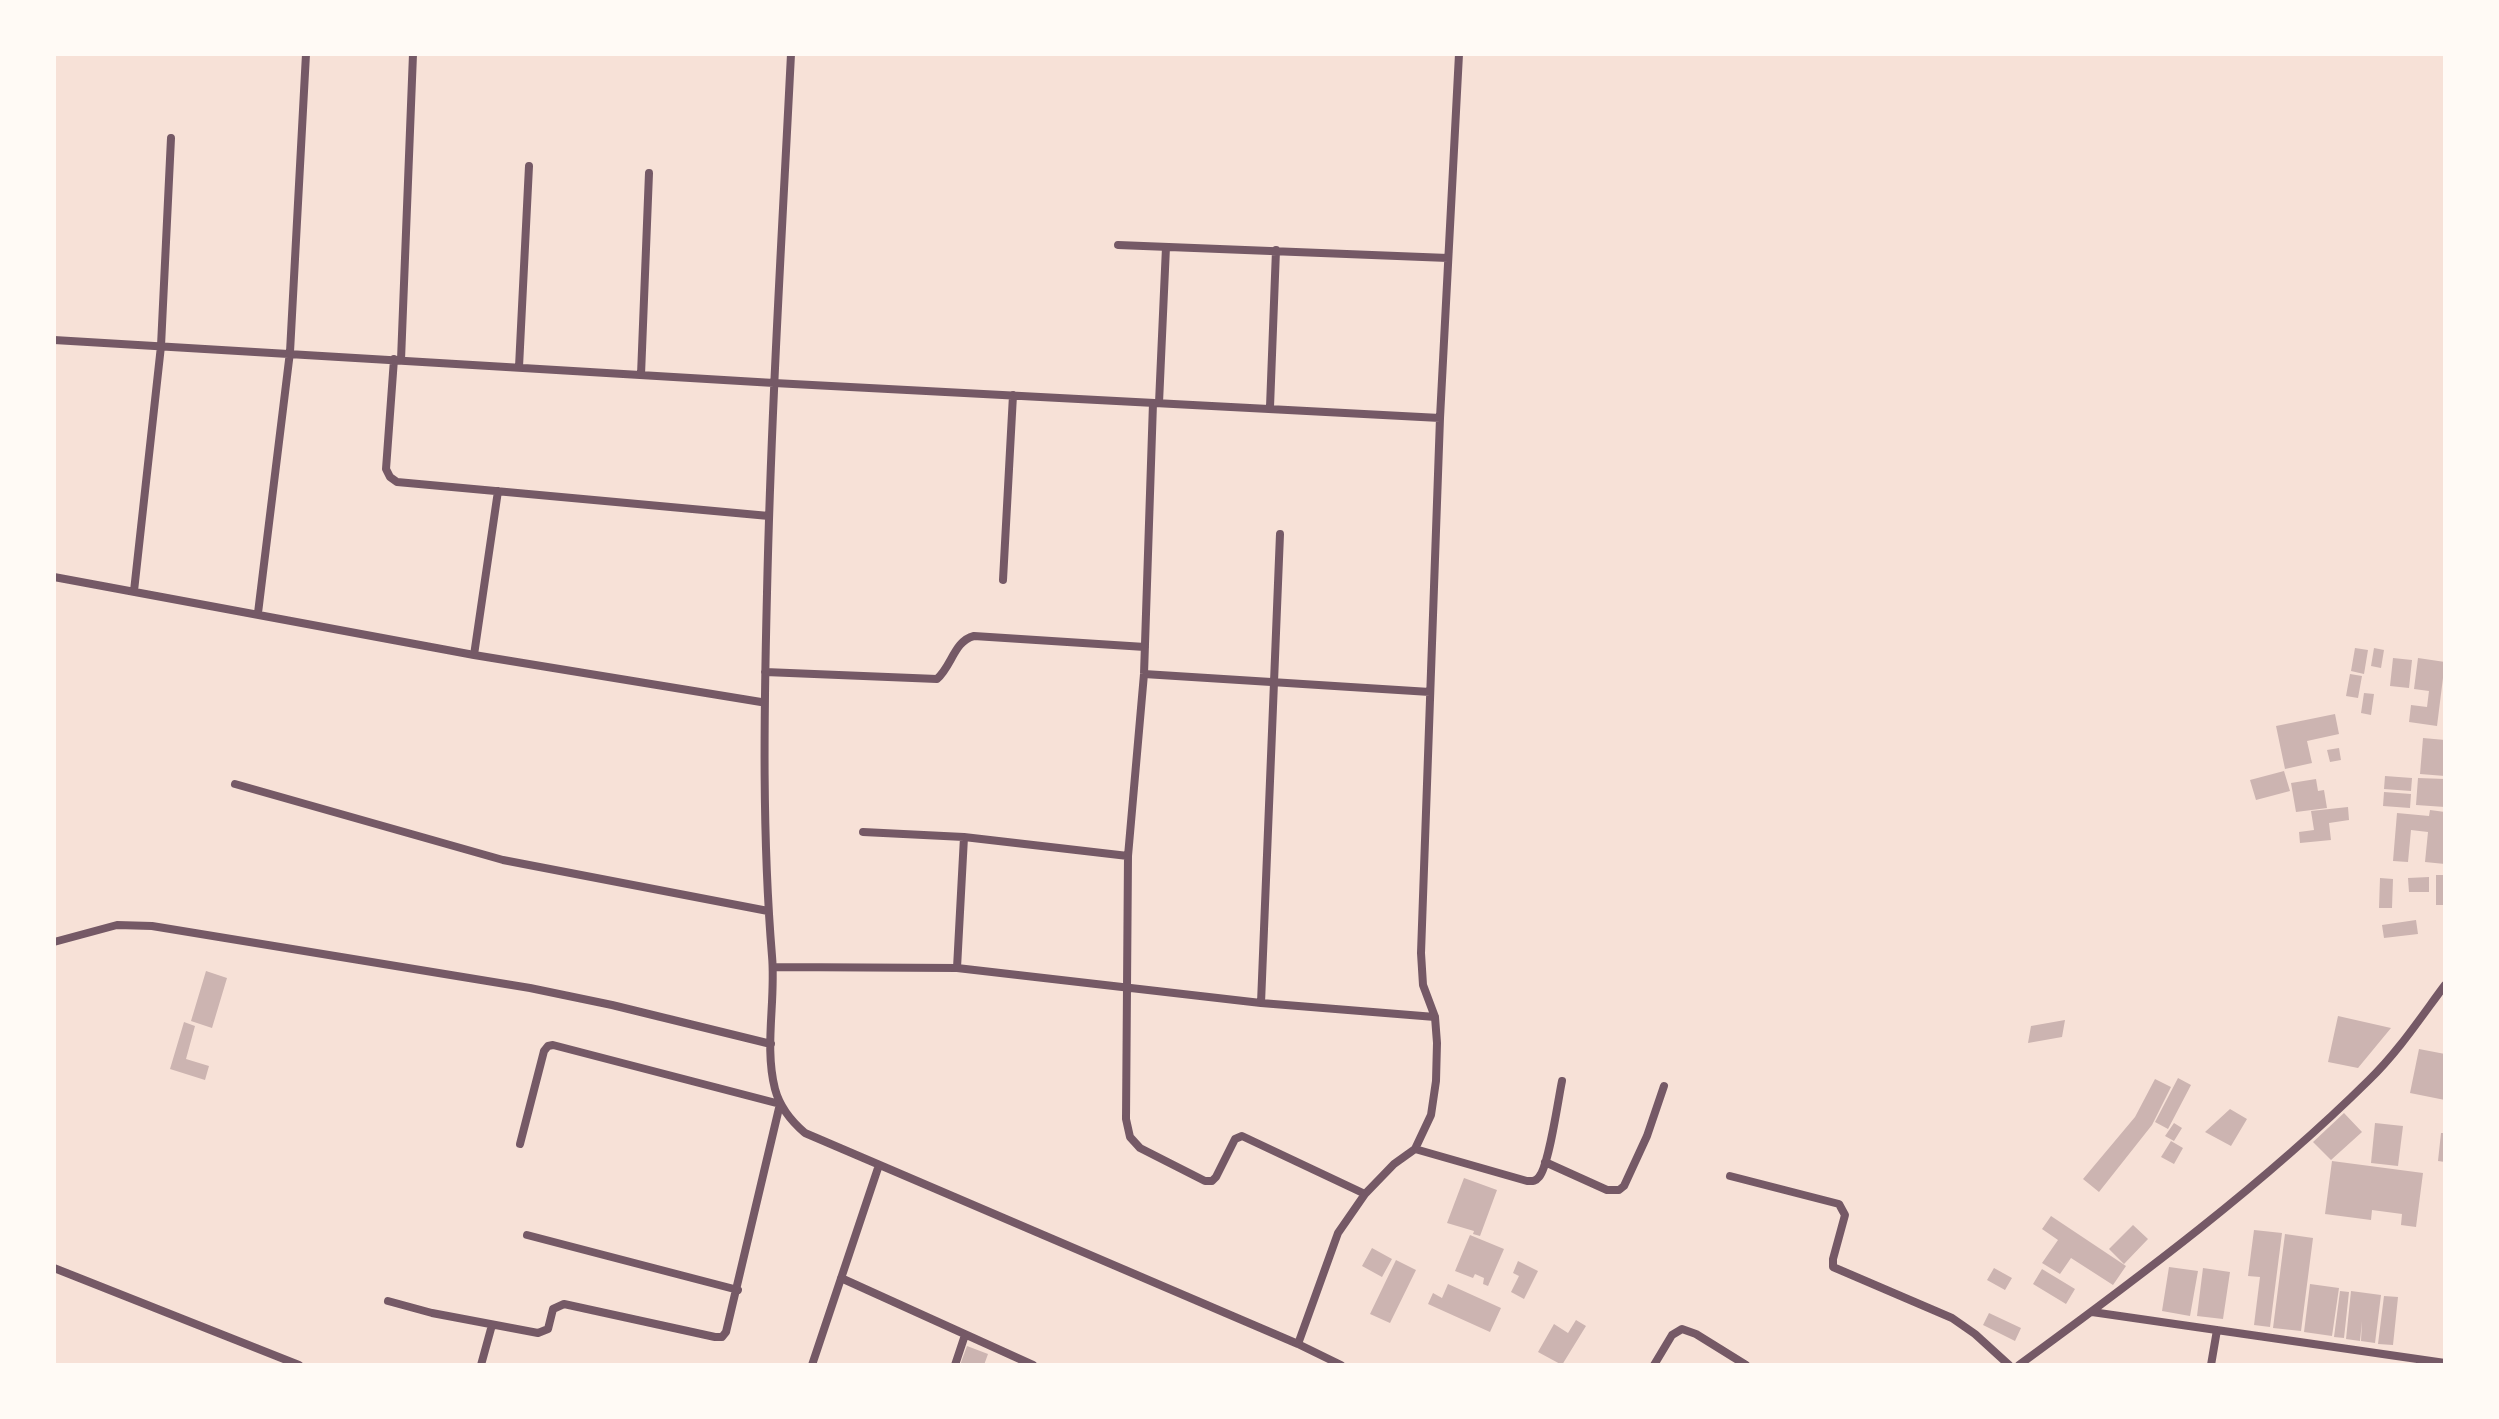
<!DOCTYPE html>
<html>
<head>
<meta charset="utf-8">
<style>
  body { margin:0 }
  #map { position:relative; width:2499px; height:1419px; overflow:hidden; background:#f7e1d7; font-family:"Fira Sans",sans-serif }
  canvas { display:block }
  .frame { position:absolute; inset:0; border:56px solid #fffaf5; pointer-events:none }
</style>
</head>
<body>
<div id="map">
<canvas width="2499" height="1419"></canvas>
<div class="frame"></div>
</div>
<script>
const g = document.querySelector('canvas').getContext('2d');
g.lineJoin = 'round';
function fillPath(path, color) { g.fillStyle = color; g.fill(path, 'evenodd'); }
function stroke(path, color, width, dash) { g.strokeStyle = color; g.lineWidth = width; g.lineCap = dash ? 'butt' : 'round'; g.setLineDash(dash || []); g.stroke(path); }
const building = new Path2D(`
  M 2355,648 L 2368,650 L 2364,674 L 2351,671 Z
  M 2374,648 L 2384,650 L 2381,668 L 2371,666 Z
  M 2393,658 L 2412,660 L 2409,688 L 2390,686 Z
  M 2418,658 L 2445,662 L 2437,726 L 2409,722 L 2411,705 L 2427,707 L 2429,691 L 2414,689 Z
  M 2350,674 L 2362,676 L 2358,698 L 2346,696 Z
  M 2364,693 L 2374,694 L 2371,715 L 2361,713 Z
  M 2335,714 L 2339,734 L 2307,741 L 2312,763 L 2285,769 L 2276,726 Z
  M 2423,738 L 2445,740 L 2445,776 L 2420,774 Z
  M 2339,748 L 2341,760 L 2330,762 L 2327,750 Z
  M 2284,771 L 2290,791 L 2256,800 L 2250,780 Z
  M 2385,776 L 2412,778 L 2411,791 L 2384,789 Z
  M 2418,778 L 2445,779 L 2445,807 L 2416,805 Z
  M 2316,779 L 2318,791 L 2324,790 L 2327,808 L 2296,812 L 2291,783 Z
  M 2384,792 L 2411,794 L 2410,808 L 2383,806 Z
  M 2348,807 L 2349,820 L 2329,823 L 2331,840 L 2300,843 L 2299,832 L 2314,830 L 2311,811 Z
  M 2430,810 L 2445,812 L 2445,864 L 2425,862 L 2428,832 L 2411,830 L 2408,862 L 2393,861 L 2397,813 L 2429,816 Z
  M 2436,875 L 2445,875 L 2445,905 L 2436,905 Z
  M 2429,877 L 2429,892 L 2409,892 L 2408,878 Z
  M 2380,878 L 2393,879 L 2392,908 L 2379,908 Z
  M 2416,920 L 2418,934 L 2384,938 L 2382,925 Z
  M 206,971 L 227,978 L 212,1028 L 191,1021 Z
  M 2338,1016 L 2391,1028 L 2358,1068 L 2328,1062 Z
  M 2065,1020 L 2062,1037 L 2028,1043 L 2031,1026 Z
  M 184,1022 L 195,1026 L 186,1059 L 209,1066 L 205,1080 L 170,1069 Z
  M 2419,1049 L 2445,1054 L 2445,1100 L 2410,1093 Z
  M 2178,1078 L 2191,1085 L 2168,1129 L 2155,1122 Z
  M 2155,1079 L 2171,1087 L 2152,1125 L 2099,1192 L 2083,1179 L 2135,1117 Z
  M 2230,1109 L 2247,1119 L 2231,1146 L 2205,1132 Z
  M 2344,1113 L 2362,1132 L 2331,1160 L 2313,1142 Z
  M 2174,1123 L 2182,1128 L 2174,1141 L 2165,1136 Z
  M 2375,1123 L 2403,1126 L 2398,1166 L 2371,1163 Z
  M 2441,1133 L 2445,1133 L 2445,1162 L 2438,1161 Z
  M 2171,1141 L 2183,1148 L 2174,1164 L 2161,1157 Z
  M 2332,1161 L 2423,1173 L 2416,1227 L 2401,1225 L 2402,1214 L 2372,1210 L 2371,1220 L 2325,1214 Z
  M 1464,1178 L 1497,1190 L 1480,1236 L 1473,1234 L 1474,1231 L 1447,1223 Z
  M 2051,1216 L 2126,1266 L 2113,1285 L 2071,1258 L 2060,1274 L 2042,1263 L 2058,1240 L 2042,1229 Z
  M 2133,1225 L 2148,1239 L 2124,1264 L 2109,1249 Z
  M 2254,1230 L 2282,1233 L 2270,1327 L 2254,1325 L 2260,1277 L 2248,1276 Z
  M 2285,1234 L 2313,1238 L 2301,1331 L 2273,1328 Z
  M 1470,1235 L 1504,1249 L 1488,1286 L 1483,1284 L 1484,1278 L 1475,1274 L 1473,1278 L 1455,1271 Z
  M 1372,1248 L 1392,1259 L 1382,1277 L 1362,1266 Z
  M 1396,1260 L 1416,1270 L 1390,1323 L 1370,1314 Z
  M 1518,1261 L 1538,1271 L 1524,1299 L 1511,1292 L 1519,1276 L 1513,1273 Z
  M 2169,1267 L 2198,1271 L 2190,1316 L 2162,1311 Z
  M 1994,1268 L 2012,1278 L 2005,1290 L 1987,1280 Z
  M 2203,1268 L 2230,1272 L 2223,1319 L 2197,1316 Z
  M 2042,1269 L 2075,1289 L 2066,1304 L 2033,1284 Z
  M 1448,1284 L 1501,1308 L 1490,1332 L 1428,1304 L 1433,1293 L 1442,1298 Z
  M 2310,1284 L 2339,1288 L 2332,1336 L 2304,1332 Z
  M 2340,1291 L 2349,1292 L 2344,1338 L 2334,1337 Z
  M 2351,1291 L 2381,1295 L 2375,1343 L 2361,1341 L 2362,1321 L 2360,1341 L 2346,1339 Z
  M 2384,1296 L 2398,1297 L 2393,1345 L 2378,1344 Z
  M 1989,1313 L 2021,1328 L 2015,1341 L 1983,1325 Z
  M 1576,1320 L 1586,1326 L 1562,1365 L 1538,1352 L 1554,1324 L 1568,1333 Z
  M 967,1346 L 988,1354 L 984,1365 L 960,1365 Z`);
const minor = new Path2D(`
  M 791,54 C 782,234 771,413 767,593 C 764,714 762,835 772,956 C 776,1000 764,1046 775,1089 C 780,1108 791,1121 805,1133 L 1298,1344 L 1341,1365
  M 1118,245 L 1448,258
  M 54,340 L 774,383 L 1440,418
  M 394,359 L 386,469 L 390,477 L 397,482 L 769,516
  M 401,360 L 413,54
  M 519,367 L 529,166
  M 641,375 L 649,173
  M 1153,403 L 1144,674 L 1128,856 L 1126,1119 L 1130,1137 L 1140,1148 L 1205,1181 L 1212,1181 L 1216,1177 L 1235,1139 L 1242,1136 L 1365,1194
  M 1159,403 L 1166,247
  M 1270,407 L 1276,250
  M 54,577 L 474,655 L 761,702
  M 1003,580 L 1013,395
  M 134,591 L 161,346 L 171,138
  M 258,613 L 290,352 L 306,54
  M 474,655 L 498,491
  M 765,672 L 937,679 C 952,666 954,641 974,636 L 1145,647
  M 1144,674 L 1430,692
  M 235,784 L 503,860 L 768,911
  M 863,832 L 964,837 L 1128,856
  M 54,942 L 117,925 L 152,926 L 530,988 L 612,1005 L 771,1044
  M 773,967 L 957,968 L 1261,1003 L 1435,1017
  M 957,968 L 964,837
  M 1261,1003 L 1280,534
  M 1415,1149 L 1527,1181 C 1532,1181 1535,1182 1539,1177 C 1549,1166 1558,1100 1562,1081
  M 1545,1162 L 1607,1190 L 1619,1190 L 1624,1186 L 1647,1136 L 1664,1086
  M 1730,1176 L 1839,1204 L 1845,1215 L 1833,1259 L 1833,1267 L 1952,1318 L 1975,1334 L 2009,1365
  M 527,1235 L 738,1290
  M 54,1268 L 299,1365
  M 841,1278 L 1033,1365
  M 388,1301 L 432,1313 L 538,1333 L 548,1329 L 553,1309 L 564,1304 L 715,1337 L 722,1337 L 726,1332 L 780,1104 L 553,1045 L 548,1046 L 544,1051 L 520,1144
  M 2092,1312 L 2445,1363
  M 1298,1344 L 1338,1233 L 1365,1194 L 1394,1164 L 1415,1149 L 1431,1115 L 1436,1081 L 1437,1043 L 1435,1017 L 1423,985 L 1421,953 L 1440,418 L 1459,54
  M 481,1365 L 492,1325
  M 812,1365 L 879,1165
  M 955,1365 L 965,1335
  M 1654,1365 L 1672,1335 L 1682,1329 L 1696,1334 L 1746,1365
  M 2019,1365 C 2138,1278 2264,1184 2369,1080 C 2398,1052 2421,1017 2445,985
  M 2211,1365 L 2217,1330`);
fillPath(building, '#ccb4b1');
stroke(minor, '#755966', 8);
</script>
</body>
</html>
